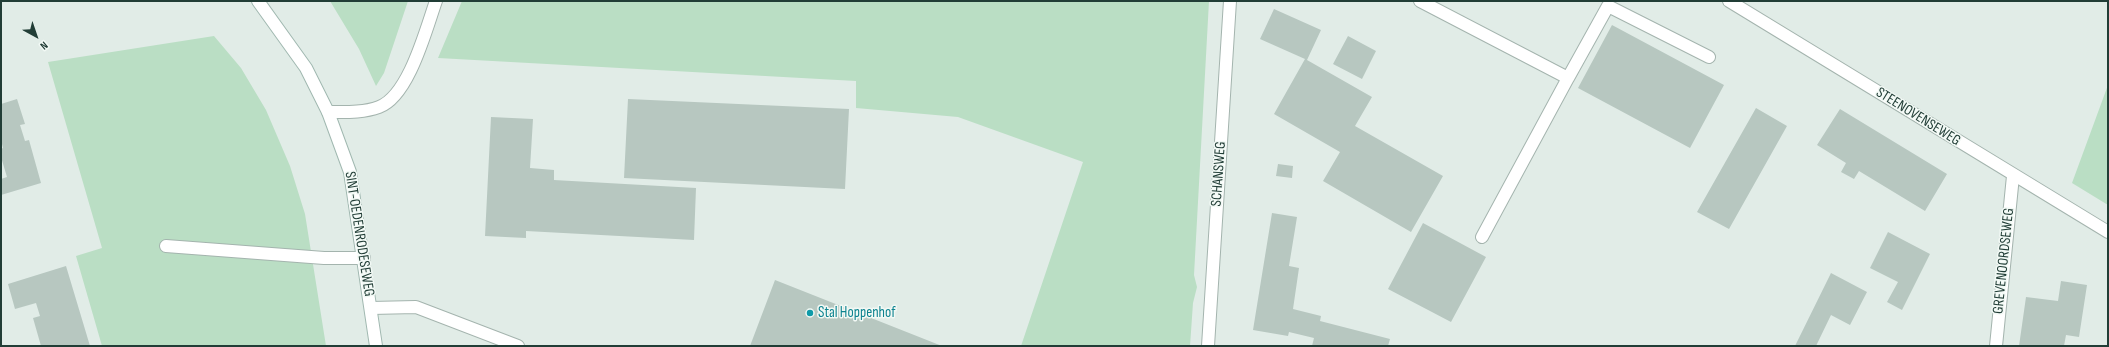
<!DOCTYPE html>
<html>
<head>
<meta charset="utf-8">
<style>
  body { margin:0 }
  #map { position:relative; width:2109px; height:347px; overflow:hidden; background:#e1ece7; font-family:"Sofia Sans Condensed",sans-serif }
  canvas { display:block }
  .frame { position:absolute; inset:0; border:2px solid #213d36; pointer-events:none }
  .north { position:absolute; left:16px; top:16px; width:40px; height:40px; -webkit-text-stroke:3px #f2f9f5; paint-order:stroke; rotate:140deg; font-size:11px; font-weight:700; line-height:16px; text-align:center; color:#213d36 }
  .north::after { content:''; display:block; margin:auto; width:14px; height:18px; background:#213d36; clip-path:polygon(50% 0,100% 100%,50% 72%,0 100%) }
</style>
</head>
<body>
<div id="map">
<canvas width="2109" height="347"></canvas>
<div class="frame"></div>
<div class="north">N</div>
</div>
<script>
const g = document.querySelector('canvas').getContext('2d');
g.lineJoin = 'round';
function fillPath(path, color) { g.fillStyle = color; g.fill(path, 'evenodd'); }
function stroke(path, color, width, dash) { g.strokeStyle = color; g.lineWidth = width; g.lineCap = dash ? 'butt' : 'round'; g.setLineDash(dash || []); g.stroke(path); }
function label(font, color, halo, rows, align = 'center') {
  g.font = font + ' "Sofia Sans Condensed",sans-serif'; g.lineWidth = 3; g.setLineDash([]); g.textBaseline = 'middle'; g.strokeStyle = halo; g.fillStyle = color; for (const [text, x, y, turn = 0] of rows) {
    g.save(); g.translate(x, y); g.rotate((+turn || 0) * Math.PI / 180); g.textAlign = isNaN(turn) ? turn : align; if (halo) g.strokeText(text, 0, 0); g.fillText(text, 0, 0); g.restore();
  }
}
const green = new Path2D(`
  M 330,1 L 408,1 L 384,73 L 376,86 L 359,49 Z
  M 462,1 L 1209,1 L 1194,275 L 1197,287 L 1193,303 L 1190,346 L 1021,346 L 1083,162 L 958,117 L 856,108 L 856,81 L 438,58 Z
  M 214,36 L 241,68 L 266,110 L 290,166 L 305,214 L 326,346 L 102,346 L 76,256 L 102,248 L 48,62 Z
  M 2108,85 L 2108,205 L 2072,183 Z`);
const building = new Path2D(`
  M 1274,9 L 1321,30 L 1307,60 L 1372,97 L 1355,126 L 1443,176 L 1411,232 L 1323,181 L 1340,152 L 1274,114 L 1305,59 L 1260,39 Z
  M 1612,25 L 1724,85 L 1690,148 L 1578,88 Z
  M 1348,36 L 1376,51 L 1362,79 L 1333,64 Z
  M 17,99 L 25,124 L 20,125 L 25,141 L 29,140 L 41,183 L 1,195 L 1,179 L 7,177 L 1,157 L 1,149 L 3,148 L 1,140 L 1,104 Z
  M 628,99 L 849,109 L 845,189 L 624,178 Z
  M 1756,108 L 1787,126 L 1729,229 L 1697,212 Z
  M 1840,109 L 1947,174 L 1925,211 L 1859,171 L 1854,179 L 1841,172 L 1846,163 L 1817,145 Z
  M 491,117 L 533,119 L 530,168 L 554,170 L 554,180 L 696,188 L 694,240 L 526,231 L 526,238 L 485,236 Z
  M 1278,164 L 1293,166 L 1292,178 L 1276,176 Z
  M 1272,213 L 1297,217 L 1289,266 L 1299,268 L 1293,309 L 1321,316 L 1320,321 L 1390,339 L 1388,346 L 1312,346 L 1314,338 L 1289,332 L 1288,336 L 1253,330 Z
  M 1423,223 L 1486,257 L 1451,322 L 1388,289 Z
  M 1888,232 L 1930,254 L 1902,310 L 1887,302 L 1898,282 L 1870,268 Z
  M 66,266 L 90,346 L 41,346 L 33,318 L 40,316 L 36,303 L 15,309 L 8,284 Z
  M 1831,273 L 1867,292 L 1850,325 L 1831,315 L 1816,346 L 1795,346 Z
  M 775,280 L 942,346 L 750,346 Z
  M 2061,281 L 2087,285 L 2079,337 L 2066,335 L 2064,346 L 2019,346 L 2026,297 L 2058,301 Z`);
const lane = new Path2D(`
  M 1420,1 L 1568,78 L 1608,6 L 1709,57
  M 1482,237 L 1568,78
  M 166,246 L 324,258 L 364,258`);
const street = new Path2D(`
  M 1729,1 L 2108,232
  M 328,112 C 345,112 363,113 379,107 C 409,96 426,29 436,1
  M 371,308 L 416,307 L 518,346
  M 1208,346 L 1230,1
  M 1996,346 L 2013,176`);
const secondary = new Path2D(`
  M 258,1 L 306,68 L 328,112 L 350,172 L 376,346`);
const markers = [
  [810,313,4,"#0f9aa8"]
];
const streetNames = [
  ["STEENOVENSEWEG",1918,117,32],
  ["SCHANSWEG",1219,174,-86],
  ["SINT-OEDENRODESEWEG",359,234,81],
  ["GREVENOORDSEWEG",2004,261,-84]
];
const cultureNames = [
  ["Stal Hoppenhof",818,313]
];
fillPath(green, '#badec4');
fillPath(building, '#b7c7c0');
stroke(lane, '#a4b4ae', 14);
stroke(street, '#a4b4ae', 14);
stroke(secondary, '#a0b8b0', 14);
stroke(lane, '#fff', 12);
stroke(street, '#fff', 12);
stroke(secondary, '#fff', 12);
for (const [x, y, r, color] of markers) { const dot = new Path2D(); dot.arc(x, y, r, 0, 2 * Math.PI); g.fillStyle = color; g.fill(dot); stroke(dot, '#f2f9f5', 1.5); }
label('15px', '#213d36', '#f2f9f5', streetNames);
label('15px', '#0d838f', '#f2f9f5', cultureNames, 'left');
</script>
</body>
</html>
